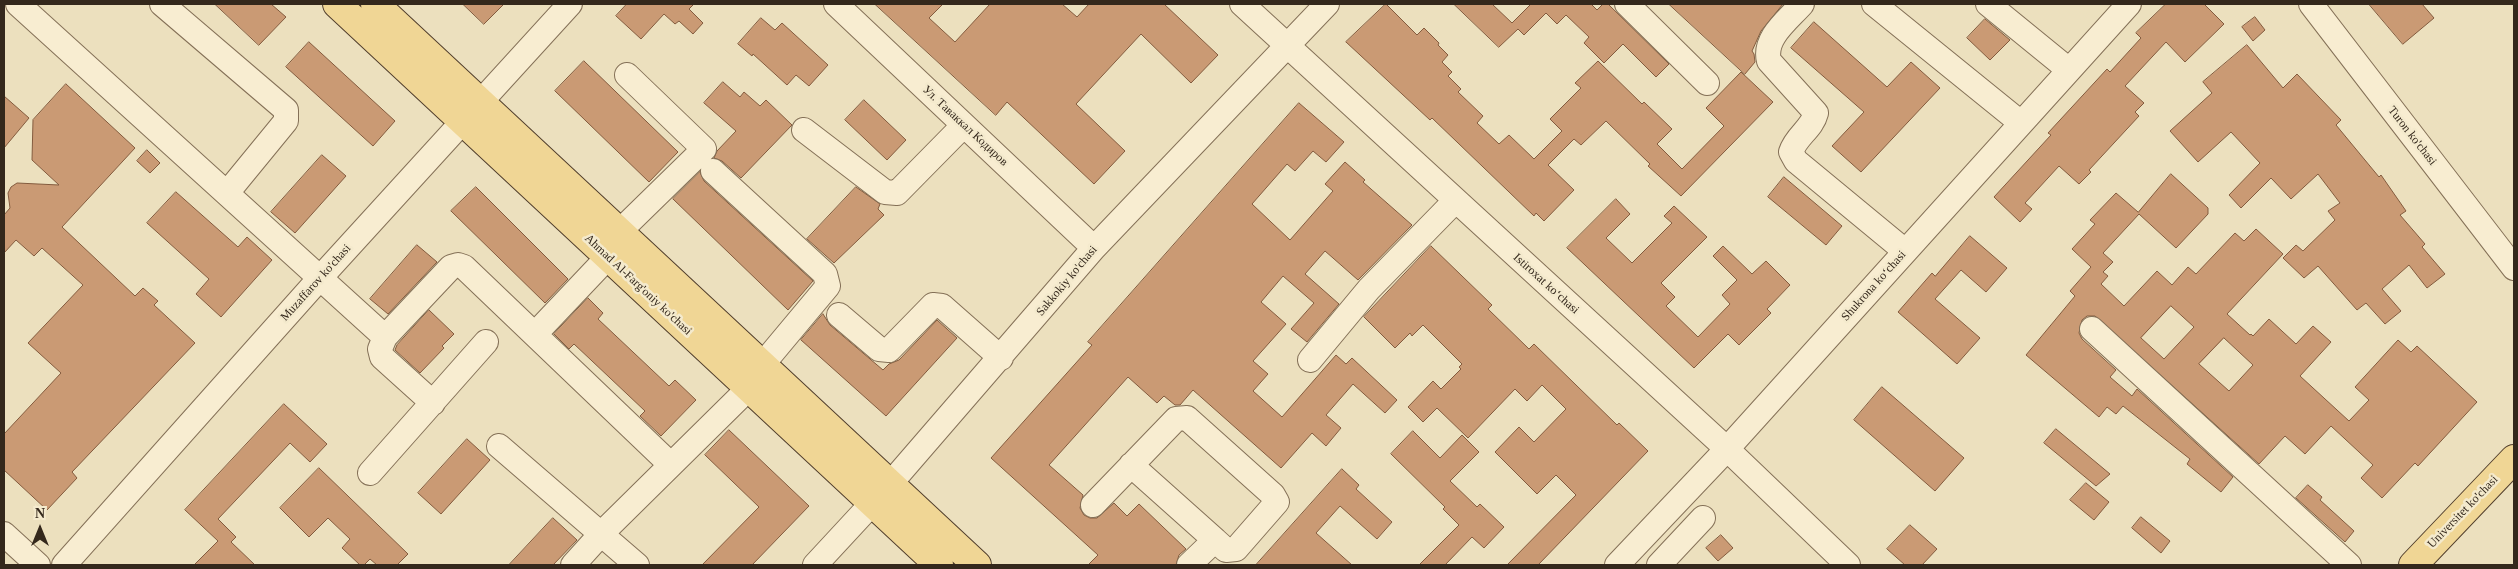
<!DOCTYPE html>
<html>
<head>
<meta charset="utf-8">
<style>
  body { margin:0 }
  #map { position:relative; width:2518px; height:569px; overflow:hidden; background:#ece0be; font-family:Georgia,serif }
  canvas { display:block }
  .frame { position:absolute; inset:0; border:5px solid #34281c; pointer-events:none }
  .north { position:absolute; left:15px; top:504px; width:50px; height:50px; -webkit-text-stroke:4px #f4eacd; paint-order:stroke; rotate:0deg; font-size:14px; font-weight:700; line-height:20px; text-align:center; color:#34281c }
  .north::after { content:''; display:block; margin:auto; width:18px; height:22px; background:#34281c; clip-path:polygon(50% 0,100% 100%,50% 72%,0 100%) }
</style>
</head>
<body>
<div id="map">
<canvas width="2518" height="569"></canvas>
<div class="frame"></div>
<div class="north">N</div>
</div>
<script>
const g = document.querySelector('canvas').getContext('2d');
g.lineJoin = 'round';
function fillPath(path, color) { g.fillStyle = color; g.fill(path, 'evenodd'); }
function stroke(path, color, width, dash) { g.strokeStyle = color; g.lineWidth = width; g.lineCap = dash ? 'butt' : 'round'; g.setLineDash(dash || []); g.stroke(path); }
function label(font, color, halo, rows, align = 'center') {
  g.font = font + ' Georgia,serif'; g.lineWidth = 5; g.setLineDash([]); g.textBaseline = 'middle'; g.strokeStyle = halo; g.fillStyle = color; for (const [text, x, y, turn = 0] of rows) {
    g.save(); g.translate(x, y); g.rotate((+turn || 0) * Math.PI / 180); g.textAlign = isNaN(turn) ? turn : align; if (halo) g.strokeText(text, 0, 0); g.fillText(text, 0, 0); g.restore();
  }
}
const building = new Path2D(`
  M 215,4 L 271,4 L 286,17 L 259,45 Z
  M 463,4 L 504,4 L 484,24 Z
  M 627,4 L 694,4 L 689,9 L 703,23 L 693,34 L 679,21 L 675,24 L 664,14 L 641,39 L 616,16 Z
  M 875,4 L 943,4 L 929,18 L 955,42 L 990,4 L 1062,4 L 1077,17 L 1089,4 L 1164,4 L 1218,55 L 1191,83 L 1141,34 L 1076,104 L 1125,151 L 1094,184 L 1007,102 L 996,115 Z
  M 1386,4 L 1417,35 L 1424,28 L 1439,43 L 1438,45 L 1448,55 L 1442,62 L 1452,72 L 1448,76 L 1461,89 L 1458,92 L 1483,116 L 1477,123 L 1499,144 L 1509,135 L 1534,159 L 1562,131 L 1550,119 L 1581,88 L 1575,83 L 1598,61 L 1642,104 L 1644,102 L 1672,129 L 1657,144 L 1682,169 L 1724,126 L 1706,108 L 1741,72 L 1773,102 L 1681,196 L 1648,166 L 1650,164 L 1606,121 L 1581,145 L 1574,139 L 1548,165 L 1574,190 L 1544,221 L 1536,213 L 1534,216 L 1432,118 L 1430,120 L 1346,42 Z
  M 1454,4 L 1492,4 L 1512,23 L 1531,4 L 1591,4 L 1597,10 L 1603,4 L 1608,4 L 1669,64 L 1656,77 L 1623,44 L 1604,63 L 1584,43 L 1589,37 L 1566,15 L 1557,24 L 1546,13 L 1524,35 L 1518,29 L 1499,47 Z
  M 1669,4 L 1783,4 L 1761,31 L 1752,51 L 1754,54 L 1755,62 L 1745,74 Z
  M 2166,4 L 2204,4 L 2224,24 L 2185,62 L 2166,42 L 2125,86 L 2144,103 L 2135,112 L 2139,116 L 2089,170 L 2091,172 L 2079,184 L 2059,166 L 2025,203 L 2032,209 L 2020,222 L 1994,197 L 2051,135 L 2048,133 L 2107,69 L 2110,72 L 2141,38 L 2136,33 Z
  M 2369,4 L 2422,4 L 2434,18 L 2403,44 Z
  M 2255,17 L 2265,30 L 2253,41 L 2242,27 Z
  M 761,18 L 775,30 L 782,23 L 828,65 L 809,86 L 796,75 L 787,85 L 753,54 L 752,56 L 738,44 Z
  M 1985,19 L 2010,40 L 1990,60 L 1967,38 Z
  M 1814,22 L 1887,87 L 1911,62 L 1940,88 L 1861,172 L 1832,146 L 1864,112 L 1791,48 Z
  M 309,42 L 395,121 L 373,146 L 286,67 Z
  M 2247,45 L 2283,88 L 2297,74 L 2341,120 L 2336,125 L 2379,177 L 2381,175 L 2406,211 L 2400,215 L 2425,244 L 2422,247 L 2445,274 L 2427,288 L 2409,265 L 2382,289 L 2401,311 L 2385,324 L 2366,303 L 2357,310 L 2318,266 L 2304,278 L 2283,258 L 2296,245 L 2303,251 L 2335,220 L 2328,211 L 2340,203 L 2318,174 L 2291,199 L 2271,178 L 2241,208 L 2229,195 L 2260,163 L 2231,132 L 2198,162 L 2170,131 L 2212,93 L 2203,82 Z
  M 584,61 L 678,152 L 649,182 L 555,91 Z
  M 723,82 L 740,97 L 744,92 L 760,106 L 766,100 L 792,125 L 741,178 L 722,161 L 714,158 L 717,151 L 736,131 L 704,103 Z
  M 66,84 L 135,148 L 62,227 L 135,296 L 143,288 L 158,301 L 154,305 L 195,343 L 72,472 L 77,478 L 47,510 L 4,470 L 4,434 L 61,373 L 28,343 L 83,285 L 42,248 L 34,256 L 16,240 L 4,253 L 4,215 L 10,208 L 8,193 L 11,187 L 17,183 L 59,185 L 32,160 L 33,120 Z
  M 4,96 L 29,118 L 4,148 Z
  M 864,100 L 906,140 L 887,160 L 845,120 Z
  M 1299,103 L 1344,142 L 1326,162 L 1313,151 L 1295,171 L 1287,164 L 1252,204 L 1290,240 L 1333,191 L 1325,184 L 1345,162 L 1365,180 L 1363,182 L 1412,225 L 1358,280 L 1325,251 L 1305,274 L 1339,304 L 1307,342 L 1291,329 L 1314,303 L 1283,276 L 1261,302 L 1286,324 L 1253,361 L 1268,374 L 1253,391 L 1282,417 L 1336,355 L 1346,364 L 1352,358 L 1397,400 L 1385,413 L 1353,384 L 1326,415 L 1341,428 L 1326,446 L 1312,433 L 1281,468 L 1193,390 L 1180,405 L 1175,405 L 1164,396 L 1157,403 L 1128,377 L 1049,465 L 1083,495 L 1080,508 L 1084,515 L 1090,518 L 1097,518 L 1114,503 L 1127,516 L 1139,504 L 1186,549 L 1179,555 L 1176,565 L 1088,565 L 1098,555 L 991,458 L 1092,345 L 1088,342 Z
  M 147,150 L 160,163 L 150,173 L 137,161 Z
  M 322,155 L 346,176 L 295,233 L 271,212 Z
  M 700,172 L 704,181 L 813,281 L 788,310 L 673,199 Z
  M 2171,174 L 2208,208 L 2208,214 L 2176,248 L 2139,214 L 2103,253 L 2113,262 L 2103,272 L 2108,276 L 2101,284 L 2124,306 L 2157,271 L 2172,285 L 2188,267 L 2196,274 L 2235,233 L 2244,241 L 2256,229 L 2283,254 L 2227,314 L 2250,335 L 2251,334 L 2253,336 L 2269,319 L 2296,344 L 2313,326 L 2331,342 L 2300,376 L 2349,421 L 2369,400 L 2355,387 L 2398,340 L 2411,352 L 2417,346 L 2477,402 L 2418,466 L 2415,463 L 2382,498 L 2361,478 L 2373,465 L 2331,426 L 2305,454 L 2285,436 L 2259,464 L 2095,316 L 2087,316 L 2082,320 L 2079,333 L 2082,339 L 2116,370 L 2110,377 L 2132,396 L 2137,389 L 2233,477 L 2221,492 L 2187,464 L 2190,459 L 2123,406 L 2116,414 L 2107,407 L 2099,417 L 2026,355 L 2075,296 L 2070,291 L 2091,267 L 2072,249 L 2095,224 L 2090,220 L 2116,193 L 2138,212 ZM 2171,306 L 2194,327 L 2164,359 L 2141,338 ZM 2224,338 L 2253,365 L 2229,391 L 2199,364 Z
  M 1784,177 L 1842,226 L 1826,245 L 1768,197 Z
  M 476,187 L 568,279 L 545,303 L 451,211 Z
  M 856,187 L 880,204 L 878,209 L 884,215 L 834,263 L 807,239 Z
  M 176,192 L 238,247 L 247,237 L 272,260 L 221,317 L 196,294 L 209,279 L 147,223 Z
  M 1616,199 L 1630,214 L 1606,238 L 1632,263 L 1672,223 L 1664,216 L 1674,206 L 1707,237 L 1661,283 L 1675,297 L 1666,306 L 1698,337 L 1730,304 L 1722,295 L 1737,280 L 1713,256 L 1723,246 L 1752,274 L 1766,261 L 1790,285 L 1767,309 L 1771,313 L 1739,345 L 1728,334 L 1694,368 L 1567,248 Z
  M 1970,236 L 2007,268 L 1986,292 L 1961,270 L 1935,299 L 1980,338 L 1957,364 L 1898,312 L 1932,273 L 1935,276 Z
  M 417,245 L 437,262 L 388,314 L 370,299 Z
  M 1431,246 L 1492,305 L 1488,309 L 1529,349 L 1534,344 L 1617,425 L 1619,423 L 1648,451 L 1538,565 L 1507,565 L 1576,495 L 1556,475 L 1537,494 L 1495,452 L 1519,427 L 1534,442 L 1566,409 L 1542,385 L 1527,401 L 1515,389 L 1468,438 L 1437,408 L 1423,422 L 1408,407 L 1433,381 L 1441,389 L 1461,369 L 1459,367 L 1462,364 L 1423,325 L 1412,336 L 1410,333 L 1395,348 L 1364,317 Z
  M 588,298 L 603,313 L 598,319 L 669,386 L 675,380 L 696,400 L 661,436 L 640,416 L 645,411 L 574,344 L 569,349 L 554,334 Z
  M 429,310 L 454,334 L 442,346 L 444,348 L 420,373 L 395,350 L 397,345 Z
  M 823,314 L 830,325 L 883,370 L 889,364 L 899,360 L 937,320 L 957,338 L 886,416 L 801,340 Z
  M 1882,387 L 1964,458 L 1935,491 L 1854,420 Z
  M 284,404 L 327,444 L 310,462 L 290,443 L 218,519 L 236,537 L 231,542 L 255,565 L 194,565 L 218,541 L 185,510 Z
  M 2056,429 L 2110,474 L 2096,486 L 2044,443 Z
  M 729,430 L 809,506 L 752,565 L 702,565 L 759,507 L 705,455 Z
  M 1413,431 L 1440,458 L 1462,435 L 1479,452 L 1450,481 L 1477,507 L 1480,504 L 1504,527 L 1484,548 L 1472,537 L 1445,565 L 1419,565 L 1459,525 L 1443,509 L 1445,507 L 1391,454 Z
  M 467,439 L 490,460 L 441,514 L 418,493 Z
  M 319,468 L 408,554 L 397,565 L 377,565 L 370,559 L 364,565 L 360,565 L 342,548 L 350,539 L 328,518 L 309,537 L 280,508 Z
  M 1342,469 L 1359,485 L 1356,489 L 1392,522 L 1377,539 L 1340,506 L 1316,533 L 1352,565 L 1256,565 Z
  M 2086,483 L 2109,502 L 2094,520 L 2070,500 Z
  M 2308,485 L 2322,497 L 2320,500 L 2354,531 L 2345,542 L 2296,498 Z
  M 2141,517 L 2170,541 L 2161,553 L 2132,528 Z
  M 553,518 L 577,540 L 553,565 L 509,565 Z
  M 1910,525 L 1937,549 L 1922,565 L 1905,565 L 1887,549 Z
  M 1721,535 L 1733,548 L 1718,561 L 1706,548 Z`);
const minor = new Path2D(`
  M 18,4 L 385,337 L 451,267 L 458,265 L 464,267 L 670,464
  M 162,4 L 286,110 L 286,121 L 227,193
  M 836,4 L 1094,248
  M 1242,4 L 1727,449 L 1848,565
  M 1627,4 L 1707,83
  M 1802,4 C 1788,20 1763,38 1769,61 L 1816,113 C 1812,129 1796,136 1791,152 L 1796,161 L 1905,251
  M 1874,4 L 2021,123
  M 1988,4 L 2069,70
  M 2311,4 L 2514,268
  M 804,130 L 885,192 L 897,193 L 964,125
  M 713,171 L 825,274 L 828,286 L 762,365
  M 619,232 L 704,149 L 627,75
  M 839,315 L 879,349 L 889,350 L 933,305 L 942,306 L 1001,358
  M 2092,329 L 2349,565
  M 536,333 L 608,257
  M 385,337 L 380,349 L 382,357 L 433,403
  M 1310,360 L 1369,289 L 1455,201
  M 499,446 L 601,534 L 749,388
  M 1131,465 L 1215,540
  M 370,473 L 486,342
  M 1093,505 L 1176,419 L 1187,418 L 1273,495 L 1277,502 L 1236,549 L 1226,550 L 1215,540 L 1189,565
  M 4,534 L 38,565
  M 64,565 L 320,278 L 570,4
  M 573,565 L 601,534 L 637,565
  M 815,565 L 890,484 L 1094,248 L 1327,4
  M 1617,565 L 1727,449 L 2129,4
  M 1659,565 L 1703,518`);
const major = new Path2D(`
  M 337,4 L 939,565
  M 375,4 L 977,565
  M 2413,565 L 2514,459`);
const streetNames = [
  ["Ул. Таваккал Кодиров",965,126,43],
  ["Turon ko'chasi",2412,136,52],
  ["Sakkokiy ko'chasi",1067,281,-50],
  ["Muzaffarov ko'chasi",316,283,-48],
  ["Istiroxat koʻchasi",1546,284,42],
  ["Ahmad Al-Farg'oniy ko'chasi",638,285,43],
  ["Shukrona koʻchasi",1874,286,-48],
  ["Universitet ko'chasi",2463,512,-46]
];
fillPath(building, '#ca9a74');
stroke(building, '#835b3e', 1);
stroke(minor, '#847057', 26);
stroke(major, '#513e2c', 30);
stroke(minor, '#f8edd1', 24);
stroke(major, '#f0d695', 28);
label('12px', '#34281c', '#f4eacd', streetNames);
</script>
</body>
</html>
